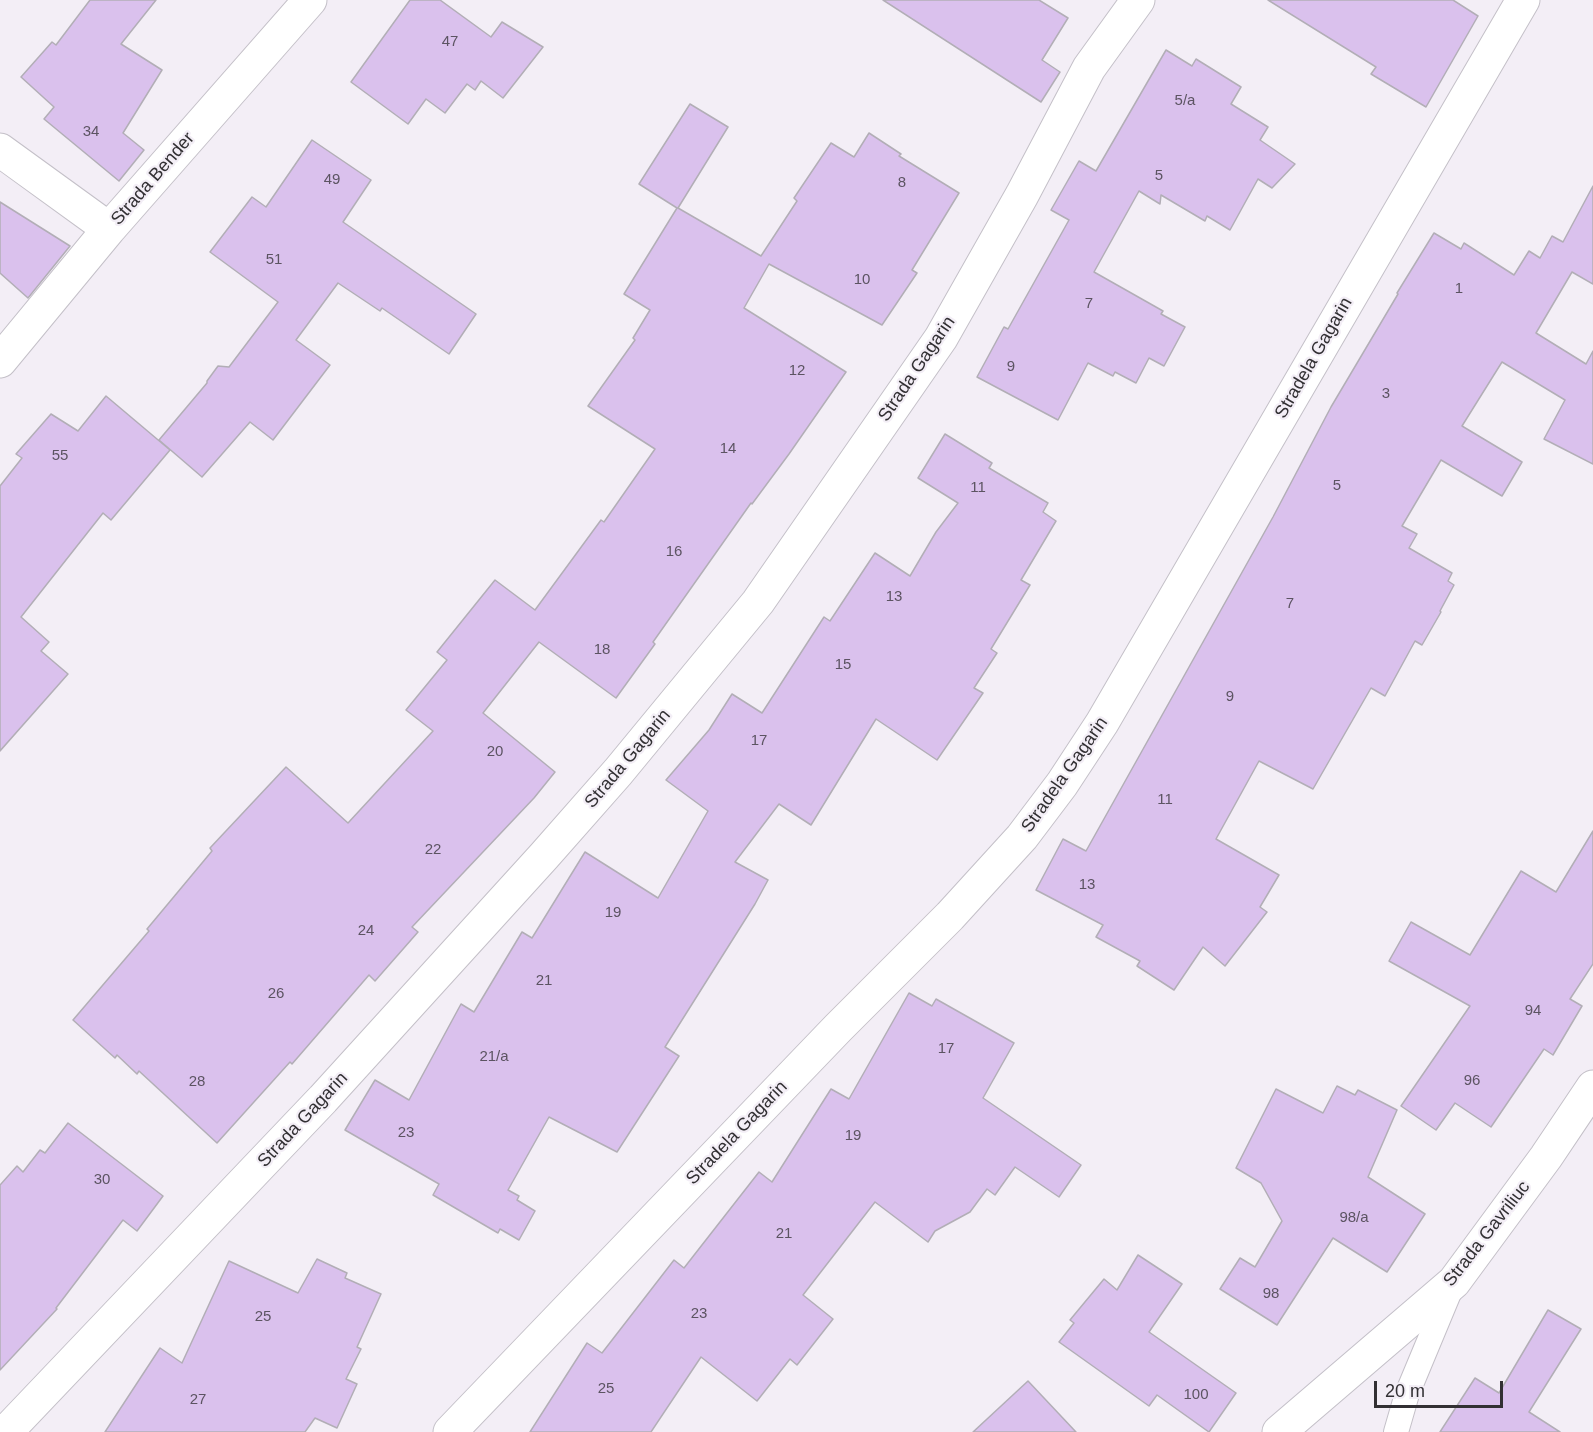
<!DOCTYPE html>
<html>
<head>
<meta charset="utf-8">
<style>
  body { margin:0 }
  #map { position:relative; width:1593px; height:1432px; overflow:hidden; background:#f3eef6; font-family:Arial,sans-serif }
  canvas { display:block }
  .scale { position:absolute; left:1374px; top:1381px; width:129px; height:27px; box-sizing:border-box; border:3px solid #323033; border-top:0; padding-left:8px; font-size:18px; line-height:21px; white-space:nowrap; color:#323033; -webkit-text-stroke:4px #f3eef6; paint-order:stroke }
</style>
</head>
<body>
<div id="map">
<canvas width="1593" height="1432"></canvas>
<div class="scale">20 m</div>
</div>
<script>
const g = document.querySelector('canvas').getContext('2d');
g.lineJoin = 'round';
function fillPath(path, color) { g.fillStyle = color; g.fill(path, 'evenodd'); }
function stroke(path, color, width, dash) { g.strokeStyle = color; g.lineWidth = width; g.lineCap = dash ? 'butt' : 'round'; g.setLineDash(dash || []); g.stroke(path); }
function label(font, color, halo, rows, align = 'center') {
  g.font = font + ' Arial,sans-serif'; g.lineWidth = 4.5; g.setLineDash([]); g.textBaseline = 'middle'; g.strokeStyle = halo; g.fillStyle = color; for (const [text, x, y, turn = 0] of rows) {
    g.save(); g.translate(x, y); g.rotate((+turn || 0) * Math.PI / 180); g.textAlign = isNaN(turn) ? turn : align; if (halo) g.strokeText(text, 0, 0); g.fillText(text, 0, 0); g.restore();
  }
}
const building = new Path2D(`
  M 90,0 L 156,0 L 121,44 L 162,70 L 123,133 L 144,150 L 119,181 L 44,119 L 54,107 L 21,77 L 52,42 L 56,45 Z
  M 410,0 L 440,0 L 491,37 L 502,22 L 543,47 L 503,98 L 481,81 L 475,90 L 467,84 L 445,113 L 426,99 L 408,124 L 351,82 Z
  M 883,0 L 1039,0 L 1068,18 L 1042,60 L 1060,72 L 1041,102 Z
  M 1268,0 L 1453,0 L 1478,16 L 1426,107 L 1371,74 L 1376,67 Z
  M 1166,50 L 1192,66 L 1196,59 L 1241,87 L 1231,104 L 1268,127 L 1260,140 L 1295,164 L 1272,188 L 1258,179 L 1230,230 L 1207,216 L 1205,221 L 1161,195 L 1160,204 L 1139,191 L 1094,272 L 1163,311 L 1161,314 L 1185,327 L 1164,366 L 1149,358 L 1136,383 L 1115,372 L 1113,376 L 1088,363 L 1058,420 L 977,377 L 1004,327 L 1008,329 L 1069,220 L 1051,210 L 1079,161 L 1096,171 Z
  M 690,104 L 728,127 L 678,208 L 761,256 L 797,201 L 794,198 L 831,143 L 854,157 L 869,133 L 901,154 L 899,156 L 959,193 L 912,270 L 917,273 L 882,325 L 769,264 L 744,308 L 846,372 L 789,454 L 752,504 L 751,503 L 653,642 L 655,644 L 616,698 L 539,642 L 483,713 L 555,772 L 534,798 L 412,927 L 418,932 L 375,981 L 369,975 L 292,1064 L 290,1062 L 217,1143 L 139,1071 L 137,1074 L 117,1055 L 115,1058 L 73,1020 L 149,931 L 147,929 L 212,851 L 210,848 L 286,767 L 348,823 L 433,731 L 406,710 L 447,660 L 437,652 L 495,580 L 535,610 L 601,520 L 604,522 L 655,449 L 588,406 L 635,340 L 633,338 L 650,310 L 624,294 L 677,208 L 639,184 Z
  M 312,140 L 371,180 L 343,222 L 476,314 L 449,354 L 382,308 L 380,311 L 338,283 L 296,340 L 330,365 L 273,440 L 250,422 L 202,477 L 159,440 L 207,383 L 207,381 L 218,366 L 229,367 L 278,302 L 210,252 L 252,197 L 266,207 Z
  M 1593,186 L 1593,284 L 1572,272 L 1536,333 L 1586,364 L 1593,351 L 1593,464 L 1544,439 L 1565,400 L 1502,362 L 1462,426 L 1522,462 L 1502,496 L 1441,460 L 1402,526 L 1417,534 L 1409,548 L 1452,573 L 1448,581 L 1454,585 L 1440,611 L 1441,612 L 1422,645 L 1415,641 L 1385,696 L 1371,688 L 1313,789 L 1259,761 L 1216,839 L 1279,875 L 1260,907 L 1267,912 L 1225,966 L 1203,947 L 1174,990 L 1137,966 L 1140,961 L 1096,937 L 1103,925 L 1036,890 L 1063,839 L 1086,851 L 1273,517 L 1331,407 L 1398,294 L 1397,293 L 1434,233 L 1461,249 L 1464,243 L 1514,275 L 1529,251 L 1540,258 L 1552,236 L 1563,242 Z
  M 0,202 L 70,246 L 28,298 L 0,273 Z
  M 106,396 L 170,450 L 111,520 L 103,513 L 21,617 L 49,642 L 41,651 L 68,674 L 0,751 L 0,486 L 22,458 L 16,454 L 51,414 L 78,431 Z
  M 945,434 L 992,463 L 989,468 L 1048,503 L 1043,512 L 1056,521 L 1021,580 L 1030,585 L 991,649 L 997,653 L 974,688 L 983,693 L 937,760 L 876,719 L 811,825 L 779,804 L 735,862 L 768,880 L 755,904 L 665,1047 L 679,1056 L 617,1152 L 549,1117 L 508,1190 L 519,1196 L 517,1200 L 535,1211 L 519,1240 L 500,1229 L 498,1233 L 433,1195 L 439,1184 L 345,1130 L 375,1080 L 409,1100 L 461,1004 L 474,1012 L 522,932 L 532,938 L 585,852 L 658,898 L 708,811 L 666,780 L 709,730 L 732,694 L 762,713 L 824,617 L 830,621 L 875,553 L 910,576 L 936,532 L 958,503 L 918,478 Z
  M 1593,831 L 1593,964 L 1570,999 L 1582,1006 L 1553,1055 L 1544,1049 L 1491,1127 L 1455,1103 L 1436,1130 L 1401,1106 L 1470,1006 L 1389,961 L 1411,922 L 1470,955 L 1521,871 L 1556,892 Z
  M 909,993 L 932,1006 L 936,999 L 1014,1043 L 983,1098 L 1081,1165 L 1059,1197 L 1015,1167 L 995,1195 L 987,1189 L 970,1212 L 935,1231 L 928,1242 L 875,1202 L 803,1295 L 833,1319 L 797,1365 L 790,1359 L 757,1401 L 701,1357 L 651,1432 L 530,1432 L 587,1343 L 602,1353 L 674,1260 L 684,1268 L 759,1172 L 772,1182 L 831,1089 L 849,1099 Z
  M 1337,1086 L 1355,1095 L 1358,1090 L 1397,1110 L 1368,1177 L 1425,1214 L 1387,1272 L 1333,1238 L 1277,1325 L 1220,1289 L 1240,1258 L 1255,1267 L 1282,1221 L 1261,1183 L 1236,1168 L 1276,1089 L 1323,1113 Z
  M 68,1123 L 163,1196 L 137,1231 L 123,1220 L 56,1308 L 57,1309 L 0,1370 L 0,1185 L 17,1166 L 23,1172 L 40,1150 L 45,1153 Z
  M 1138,1255 L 1182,1284 L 1149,1332 L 1236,1393 L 1209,1432 L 1157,1395 L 1149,1406 L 1059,1342 L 1074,1323 L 1070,1320 L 1104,1279 L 1117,1290 Z
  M 317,1259 L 347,1273 L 345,1278 L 381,1294 L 357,1347 L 361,1349 L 346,1379 L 357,1384 L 337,1428 L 315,1418 L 305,1432 L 105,1432 L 160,1348 L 182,1363 L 229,1261 L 298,1293 Z
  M 1548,1310 L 1581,1329 L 1529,1412 L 1560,1432 L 1440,1432 L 1475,1378 L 1499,1393 Z
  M 1028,1381 L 1076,1432 L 973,1432 Z`);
const service = new Path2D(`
  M 1396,1432 L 1407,1394 L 1452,1286`);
const minor = new Path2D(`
  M 0,150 L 109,229
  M 0,361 L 109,229 L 310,0
  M 6,1432 L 323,1099 L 544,856 L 618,772 L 758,602 L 941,338 L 1022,195 L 1089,68 L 1138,0
  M 450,1432 L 838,1028 L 950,916 L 1022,837 L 1062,784 L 1102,723 L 1523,0
  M 1279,1432 L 1454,1282 L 1546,1157 L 1593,1087`);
const numberNames = [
  ["47",450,42],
  ["5/a",1185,101],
  ["34",91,132],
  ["5",1159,176],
  ["49",332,180],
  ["8",902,183],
  ["51",274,260],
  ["10",862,280],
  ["1",1459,289],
  ["7",1089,304],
  ["9",1011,367],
  ["12",797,371],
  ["3",1386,394],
  ["14",728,449],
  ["55",60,456],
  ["5",1337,486],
  ["11",978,488],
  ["16",674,552],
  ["13",894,597],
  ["7",1290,604],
  ["18",602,650],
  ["15",843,665],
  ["9",1230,697],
  ["17",759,741],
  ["20",495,752],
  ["11",1165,800],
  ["22",433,850],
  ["13",1087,885],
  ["19",613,913],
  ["24",366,931],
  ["21",544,981],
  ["26",276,994],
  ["94",1533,1011],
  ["17",946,1049],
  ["21/a",494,1057],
  ["96",1472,1081],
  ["28",197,1082],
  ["23",406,1133],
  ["19",853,1136],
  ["30",102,1180],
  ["98/a",1354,1218],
  ["21",784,1234],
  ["98",1271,1294],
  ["23",699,1314],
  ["25",263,1317],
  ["25",606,1389],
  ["100",1196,1395],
  ["27",198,1400]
];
const streetNames = [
  ["Strada Bender",153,179,-49],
  ["Stradela Gagarin",1314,358,-60],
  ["Strada Gagarin",917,369,-56],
  ["Strada Gagarin",628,759,-50],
  ["Stradela Gagarin",1065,775,-55],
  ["Strada Gagarin",303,1120,-47],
  ["Stradela Gagarin",737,1133,-46],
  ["Strada Gavriliuc",1487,1234,-52]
];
fillPath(building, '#dac1ed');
stroke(building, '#b2aeb6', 1.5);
stroke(service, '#c4c0c8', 26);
stroke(minor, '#c4c0c8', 35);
stroke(service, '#fff', 24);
stroke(minor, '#fff', 33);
label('15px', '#5c5462', null, numberNames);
label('18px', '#323033', '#f3eef6', streetNames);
</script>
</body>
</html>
